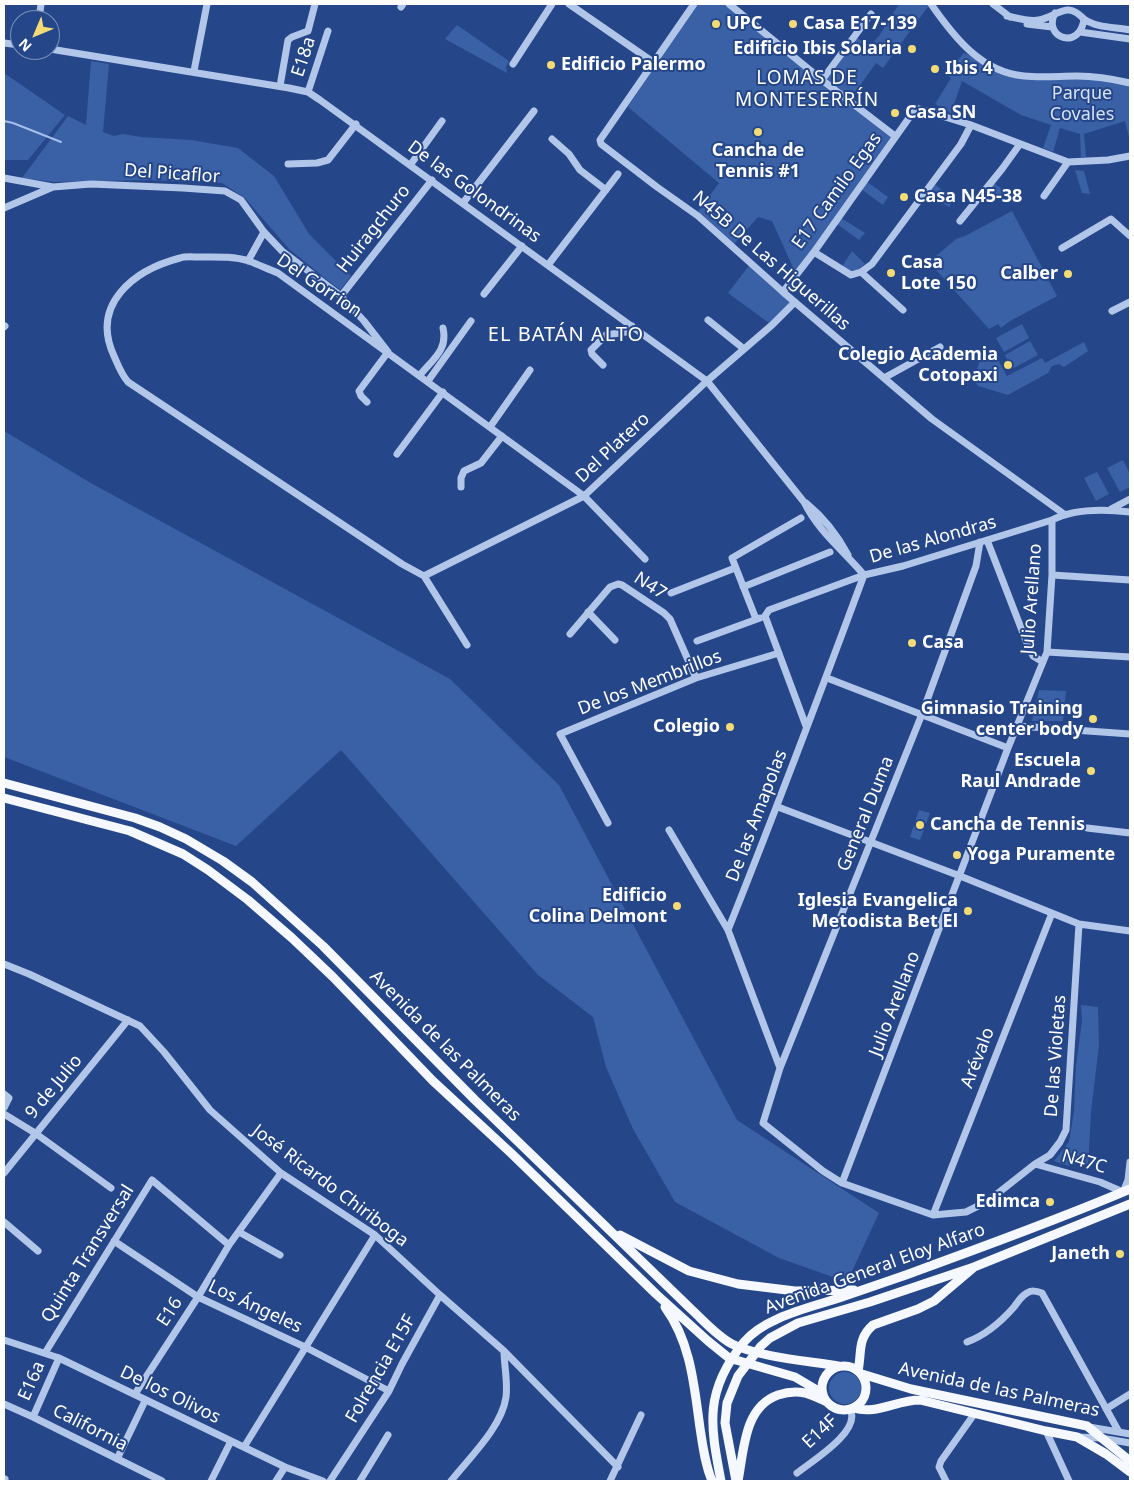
<!DOCTYPE html>
<html>
<head>
<meta charset="utf-8">
<style>
  body { margin:0 }
  #map { position:relative; width:1134px; height:1485px; overflow:hidden; background:#254789; font-family:"Noto Sans",sans-serif }
  canvas { display:block }
  .frame { position:absolute; inset:0; border:5px solid #fff; pointer-events:none }
  .north { position:absolute; left:10px; top:10px; width:50px; height:50px; box-sizing:border-box; background:#254789; border:1px solid #7c91b8; border-radius:50%; rotate:225deg; font-size:14px; font-weight:700; line-height:20px; text-align:center; color:#fff }
  .north::after { content:''; display:block; margin:auto; width:18px; height:22px; background:#f3db76; clip-path:polygon(50% 0,100% 100%,50% 72%,0 100%) }
</style>
</head>
<body>
<div id="map">
<canvas width="1134" height="1485"></canvas>
<div class="frame"></div>
<div class="north">N</div>
</div>
<script>
const g = document.querySelector('canvas').getContext('2d');
g.lineJoin = 'round';
function fillPath(path, color) { g.fillStyle = color; g.fill(path, 'evenodd'); }
function stroke(path, color, width, dash) { g.strokeStyle = color; g.lineWidth = width; g.lineCap = dash ? 'butt' : 'round'; g.setLineDash(dash || []); g.stroke(path); }
function label(font, color, halo, rows, align = 'center') {
  g.font = font + ' "Noto Sans",sans-serif'; g.lineWidth = 4; g.setLineDash([]); g.textBaseline = 'middle'; g.strokeStyle = halo; g.fillStyle = color; for (const [text, x, y, turn = 0] of rows) {
    g.save(); g.translate(x, y); g.rotate((+turn || 0) * Math.PI / 180); g.textAlign = isNaN(turn) ? turn : align; if (halo) g.strokeText(text, 0, 0); g.fillText(text, 0, 0); g.restore();
  }
}
const green = new Path2D(`
  M 695,4 L 727,4 L 822,80 L 856,37 L 869,47 L 879,36 L 899,4 L 930,4 L 883,68 L 876,63 L 849,101 L 895,137 L 796,274 L 772,221 L 758,217 L 733,245 L 696,214 L 719,183 L 628,107 Z
  M 457,25 L 509,61 L 506,67 L 507,73 L 445,39 Z
  M 964,53 L 1012,74 L 1101,77 L 1130,86 L 1130,141 L 1125,121 L 1084,134 L 1086,157 L 1081,157 L 1080,134 L 1060,128 L 1053,152 L 1043,148 L 1051,125 L 1021,115 L 962,81 L 951,113 L 935,104 L 951,78 L 948,76 L 955,63 Z
  M 91,61 L 109,64 L 103,132 L 114,136 L 123,134 L 141,137 L 191,140 L 238,148 L 274,176 L 309,234 L 351,276 L 340,290 L 289,249 L 245,198 L 222,183 L 148,180 L 54,182 L 22,178 L 68,116 L 86,125 Z
  M 4,73 L 65,115 L 28,160 L 4,160 Z
  M 1075,170 L 1084,171 L 1090,194 L 1082,193 Z
  M 866,181 L 888,197 L 883,205 L 861,189 Z
  M 933,183 L 954,199 L 949,207 L 926,193 Z
  M 994,183 L 1012,197 L 1007,203 L 988,189 Z
  M 1012,211 L 1057,296 L 1010,321 L 1001,328 L 998,324 L 989,329 L 929,262 L 956,239 L 965,236 Z
  M 841,218 L 865,233 L 859,240 L 837,224 Z
  M 852,251 L 865,264 L 852,274 L 841,268 Z
  M 751,263 L 790,298 L 788,306 L 769,323 L 728,293 Z
  M 1022,324 L 1029,338 L 1004,352 L 996,338 Z
  M 1030,341 L 1038,355 L 1012,369 L 1005,355 Z
  M 1084,342 L 1088,351 L 1064,367 L 1059,364 L 1052,366 L 1048,373 L 1008,395 L 978,386 L 974,380 L 981,356 L 986,358 L 994,353 L 1007,376 L 1042,358 L 1045,363 Z
  M 4,431 L 89,482 L 450,679 L 559,785 L 737,1120 L 879,1213 L 847,1282 L 779,1258 L 675,1202 L 633,1129 L 606,1067 L 593,1017 L 538,975 L 341,750 L 236,846 L 4,757 Z
  M 1123,460 L 1130,474 L 1130,487 L 1120,492 L 1107,468 Z
  M 1097,472 L 1109,494 L 1096,501 L 1084,478 Z
  M 1039,690 L 1066,691 L 1063,721 L 1032,721 Z
  M 919,810 L 930,813 L 920,840 L 910,837 Z
  M 1081,1005 L 1098,1007 L 1099,1045 L 1091,1112 L 1088,1167 L 1081,1164 L 1072,1163 L 1069,1166 L 1054,1161 L 1069,1142 L 1074,1111 L 1076,1066 L 1082,1021 Z
  M829 1388a16 16 0 1 1 32 0a16 16 0 1 1-32 0Z`);
const stream = new Path2D(`
  M 4,121 L 13,123 L 61,142`);
const minor = new Path2D(`
  M 569,4 L 653,62
  M 694,4 L 600,140 L 601,144 L 657,187 L 698,216 L 783,292 L 932,419 L 1064,514
  M 729,4 L 822,80 L 895,136
  M 931,4 C 954,37 981,72 1024,76 C 1041,78 1060,76 1077,76 C 1095,76 1113,79 1130,83
  M 993,4 L 1010,17
  M 401,7 L 403,4
  M 1007,16 C 1017,18 1029,22 1039,20 C 1059,16 1066,0 1084,19 C 1080,51 1042,38 1055,13
  M 1084,19 C 1096,28 1115,27 1130,30
  M 39,20 L 41,4
  M 1027,24 L 1052,27
  M 1080,32 L 1130,39
  M 4,43 L 20,45
  M 50,49 L 289,88 L 308,92 L 320,100 L 707,381 L 804,502 C 818,531 843,550 864,575
  M 513,64 L 552,4
  M 194,71 L 207,4
  M 822,80 L 871,14
  M 280,86 L 288,40 L 292,37 L 308,31 L 315,4
  M 308,92 L 328,31
  M 552,139 L 569,154 L 580,170 L 606,190
  M 288,164 L 317,163 L 328,160 L 356,124
  M 411,164 L 442,121
  M 4,178 L 53,187
  M 1044,196 L 1068,162
  M 463,203 L 534,111
  M 4,208 L 53,187 L 91,184 L 183,188 L 225,191 L 241,200 L 264,232 L 282,251 L 341,296 L 364,321 L 388,352 L 359,391 L 361,396 L 367,402
  M 960,221 L 1002,169 L 1020,144
  M 1062,248 L 1111,219 L 1130,236
  M 814,252 L 851,275 L 861,272 L 872,264 L 961,144 L 971,125
  M 248,261 L 264,232
  M 548,265 L 618,174
  M 861,272 L 903,310
  M 783,292 L 814,252 L 916,108 L 971,125 L 1068,162 L 1108,160 L 1130,156
  M 484,294 L 522,246
  M 341,296 L 432,180
  M 1112,311 L 1130,302
  M 708,320 L 744,349
  M 4,327 L 5,326
  M 603,365 L 592,354 L 591,350 L 606,335 L 626,332 L 632,326
  M 420,375 C 433,359 448,350 443,328
  M 884,378 L 940,347
  M 428,381 L 471,321
  M 490,427 L 530,370
  M 397,454 L 443,392
  M 461,487 L 461,478 L 464,471 L 481,463 L 502,436
  M 806,503 C 823,517 838,536 848,555
  M 1111,509 L 1130,499
  M 987,540 L 1028,646 L 1033,656 L 1043,662
  M 980,542 L 976,566 L 922,714 L 780,1068 L 763,1123 L 823,1171 L 842,1183 L 933,1215 L 966,1212 L 988,1201 L 1035,1164 L 1050,1155 L 1060,1142 L 1066,1130 L 1079,924
  M 1052,575 L 1130,580
  M 424,576 L 584,496 L 707,381 L 772,325 L 795,302
  M 743,587 L 830,552
  M 671,593 L 735,568
  M 588,612 L 615,640
  M 756,619 L 732,558 L 801,518
  M 570,634 L 610,587 L 618,584 L 622,585 L 664,613 L 670,619 L 696,678
  M 697,641 L 760,618
  M 467,645 L 424,576 L 402,564 L 128,382 C 121,374 118,365 114,356 C 90,304 134,270 180,258 C 186,256 193,257 199,257 C 216,257 233,256 249,261 C 259,265 268,269 278,273 L 584,496 L 645,559
  M 1047,652 L 1130,657
  M 827,678 L 1008,748
  M 806,726 L 765,616 L 769,610 L 864,575 L 903,566 L 1052,520 C 1075,508 1105,509 1130,512
  M 1018,726 L 1130,734
  M 778,807 L 960,876 L 1079,924 L 1130,931
  M 608,823 L 560,734 L 696,678 L 779,653
  M 1087,828 L 1130,833
  M 669,830 L 728,930 L 780,1068
  M 728,930 C 775,812 820,694 864,575
  M 4,964 L 29,974 L 140,1026 L 164,1052 L 210,1110 L 281,1173 L 375,1235 L 440,1295 L 504,1351 L 618,1467
  M 4,1094 L 9,1098 L 4,1108
  M 4,1114 L 35,1133 L 111,1188
  M 1035,1164 L 1100,1182 L 1123,1192
  M 4,1173 L 128,1020
  M 842,1183 L 1008,748 L 1047,652 L 1052,575 L 1052,520
  M 1123,1192 L 1128,1180 L 1130,1162
  M 933,1215 L 1052,913
  M 4,1222 L 38,1251
  M 239,1232 L 280,1255
  M 114,1241 L 198,1297 L 307,1348 L 389,1391
  M 4,1340 L 59,1358 L 285,1467 L 323,1481
  M 967,1342 C 986,1335 1000,1323 1014,1307 C 1018,1302 1021,1296 1027,1293 C 1032,1290 1036,1291 1042,1293 L 1119,1432
  M 45,1353 L 152,1180 L 229,1245
  M 135,1394 L 198,1297 L 229,1245 L 281,1173
  M 4,1404 L 33,1417 L 162,1481
  M 1106,1409 L 1130,1394
  M 33,1417 L 59,1358
  M 1089,1427 L 1130,1434
  M 1046,1431 L 1069,1481
  M 1078,1437 L 1101,1438 L 1130,1443
  M 244,1447 L 375,1235
  M 117,1459 L 145,1401
  M 797,1473 C 812,1461 862,1431 850,1409
  M 4,1481 L 5,1479
  M 211,1481 L 231,1441
  M 276,1481 L 285,1467
  M 330,1481 L 389,1391 L 402,1364 L 440,1295
  M 360,1481 L 388,1435
  M 451,1481 C 469,1458 502,1427 506,1397 C 508,1382 504,1365 504,1351
  M 610,1481 L 641,1415
  M 946,1481 L 939,1467 L 941,1461 L 975,1413`);
const major = new Path2D(`
  M 4,783 L 135,818 L 160,827 L 186,839 L 223,861 L 252,882 L 323,946 L 475,1100 L 691,1309 C 704,1321 717,1336 732,1344 C 759,1357 808,1361 838,1366
  M 4,798 L 130,831 L 183,854 L 208,870 L 248,900 L 292,938 L 333,977 L 433,1081 L 512,1154 L 656,1294 L 708,1341 L 729,1358 L 795,1377 L 822,1393
  M 620,1235 L 689,1271 L 738,1284 L 795,1291 L 854,1290
  M 665,1307 C 691,1343 694,1385 700,1428 C 703,1447 705,1464 712,1481
  M822 1388a22 22 0 1 1 44 0a22 22 0 1 1-44 0Z
  M 858,1371 C 862,1352 857,1339 873,1325 L 918,1309 L 934,1301 L 973,1268
  M 862,1374 L 911,1389 L 1087,1426 L 1130,1461
  M 854,1408 C 875,1415 897,1400 920,1400 L 1046,1431 L 1077,1437 L 1106,1454 L 1130,1472
  M 721,1481 C 710,1424 704,1391 744,1342 C 765,1317 809,1308 839,1298 C 859,1291 880,1284 900,1277 C 977,1249 1055,1221 1130,1189
  M 736,1481 L 725,1423 L 727,1403 L 738,1376 L 761,1346 L 770,1338 L 798,1323 L 870,1302 L 974,1267 L 1130,1204
  M 738,1481 C 744,1450 744,1407 778,1395 C 787,1392 796,1391 805,1393 C 812,1395 820,1399 827,1402`);
const markers = [
  [716,24,5,"#f3db76"],
  [793,24,5,"#f3db76"],
  [912,49,5,"#f3db76"],
  [551,65,5,"#f3db76"],
  [935,69,5,"#f3db76"],
  [895,113,5,"#f3db76"],
  [758,132,5,"#f3db76"],
  [904,197,5,"#f3db76"],
  [891,273,5,"#f3db76"],
  [1068,274,5,"#f3db76"],
  [1008,365,5,"#f3db76"],
  [912,643,5,"#f3db76"],
  [1093,719,5,"#f3db76"],
  [730,727,5,"#f3db76"],
  [1091,771,5,"#f3db76"],
  [920,825,5,"#f3db76"],
  [957,855,5,"#f3db76"],
  [677,906,5,"#f3db76"],
  [968,911,5,"#f3db76"],
  [1050,1202,5,"#f3db76"],
  [1120,1254,5,"#f3db76"]
];
const poiNames = [
  ["UPC",726,24],
  ["Casa E17-139",803,24],
  ["Edificio Ibis Solaria",902,49,"right"],
  ["Edificio Palermo",561,65],
  ["Ibis 4",945,69],
  ["Casa SN",905,113],
  ["Cancha de",758,151,"center"],
  ["Tennis #1",758,172,"center"],
  ["Casa N45-38",914,197],
  ["Casa",901,263],
  ["Lote 150",901,284],
  ["Calber",1058,274,"right"],
  ["Colegio Academia",998,355,"right"],
  ["Cotopaxi",998,376,"right"],
  ["Casa",922,643],
  ["Gimnasio Training",1083,709,"right"],
  ["center body",1083,730,"right"],
  ["Colegio",720,727,"right"],
  ["Escuela",1081,761,"right"],
  ["Raul Andrade",1081,782,"right"],
  ["Cancha de Tennis",930,825],
  ["Yoga Puramente",967,855],
  ["Edificio",667,896,"right"],
  ["Colina Delmont",667,917,"right"],
  ["Iglesia Evangelica",958,901,"right"],
  ["Metodista Bet El",958,922,"right"],
  ["Edimca",1040,1202,"right"],
  ["Janeth",1110,1254,"right"]
];
const streetNames = [
  ["E18a",304,57,-72],
  ["Del Picaflor",172,174,4],
  ["E17 Camilo Egas",837,191,-54],
  ["De las Golondrinas",474,192,36],
  ["Huiragchuro",374,229,-52],
  ["N45B De Las Higuerillas",771,261,41],
  ["Del Gorrion",319,286,34],
  ["Del Platero",613,448,-43],
  ["De las Alondras",933,540,-16],
  ["N47",650,586,33],
  ["Julio Arellano",1032,599,-86],
  ["De los Membrillos",650,683,-21],
  ["General Duma",866,814,-68],
  ["De las Amapolas",757,816,-69],
  ["Julio Arellano",895,1004,-69],
  ["Avenida de las Palmeras",445,1046,45],
  ["De las Violetas",1056,1056,-86],
  ["Arévalo",978,1058,-69],
  ["9 de Julio",54,1087,-50],
  ["N47C",1084,1162,16],
  ["José Ricardo Chiriboga",330,1186,37],
  ["Quinta Transversal",88,1254,-58],
  ["Avenida General Eloy Alfaro",875,1269,-20],
  ["Los Ángeles",255,1307,25],
  ["E16",170,1312,-57],
  ["Folrencia E15F",381,1369,-60],
  ["E16a",32,1381,-66],
  ["Avenida de las Palmeras",999,1390,12],
  ["De los Olivos",170,1395,26],
  ["California",90,1428,27],
  ["E14F",820,1432,-43]
];
const parkNames = [
  ["Parque",1082,94],
  ["Covales",1082,115]
];
const neighbourhoodNames = [
  ["LOMAS DE",807,79],
  ["MONTESERRÍN",807,101]
];
const quarterNames = [
  ["EL BATÁN ALTO",566,335]
];
fillPath(green, '#3a60a6');
stroke(stream, '#a6bfea', 2);
stroke(minor, '#b2c6e9', 7);
stroke(major, '#f5f8fe', 9);
for (const [x, y, r, color] of markers) { const dot = new Path2D(); dot.arc(x, y, r, 0, 2 * Math.PI); g.fillStyle = color; g.fill(dot); stroke(dot, '#254789', 2); }
label('bold 18px', '#fff', '#254789', poiNames, 'left');
label('18px', '#fff', '#254789', streetNames);
label('18px', '#d6e2f7', '#254789', parkNames);
g.letterSpacing = '1px';
label('19px', '#fff', '#254789', neighbourhoodNames);
g.letterSpacing = '0px';
g.letterSpacing = '1px';
label('20px', '#fff', '#254789', quarterNames);
g.letterSpacing = '0px';
</script>
</body>
</html>
